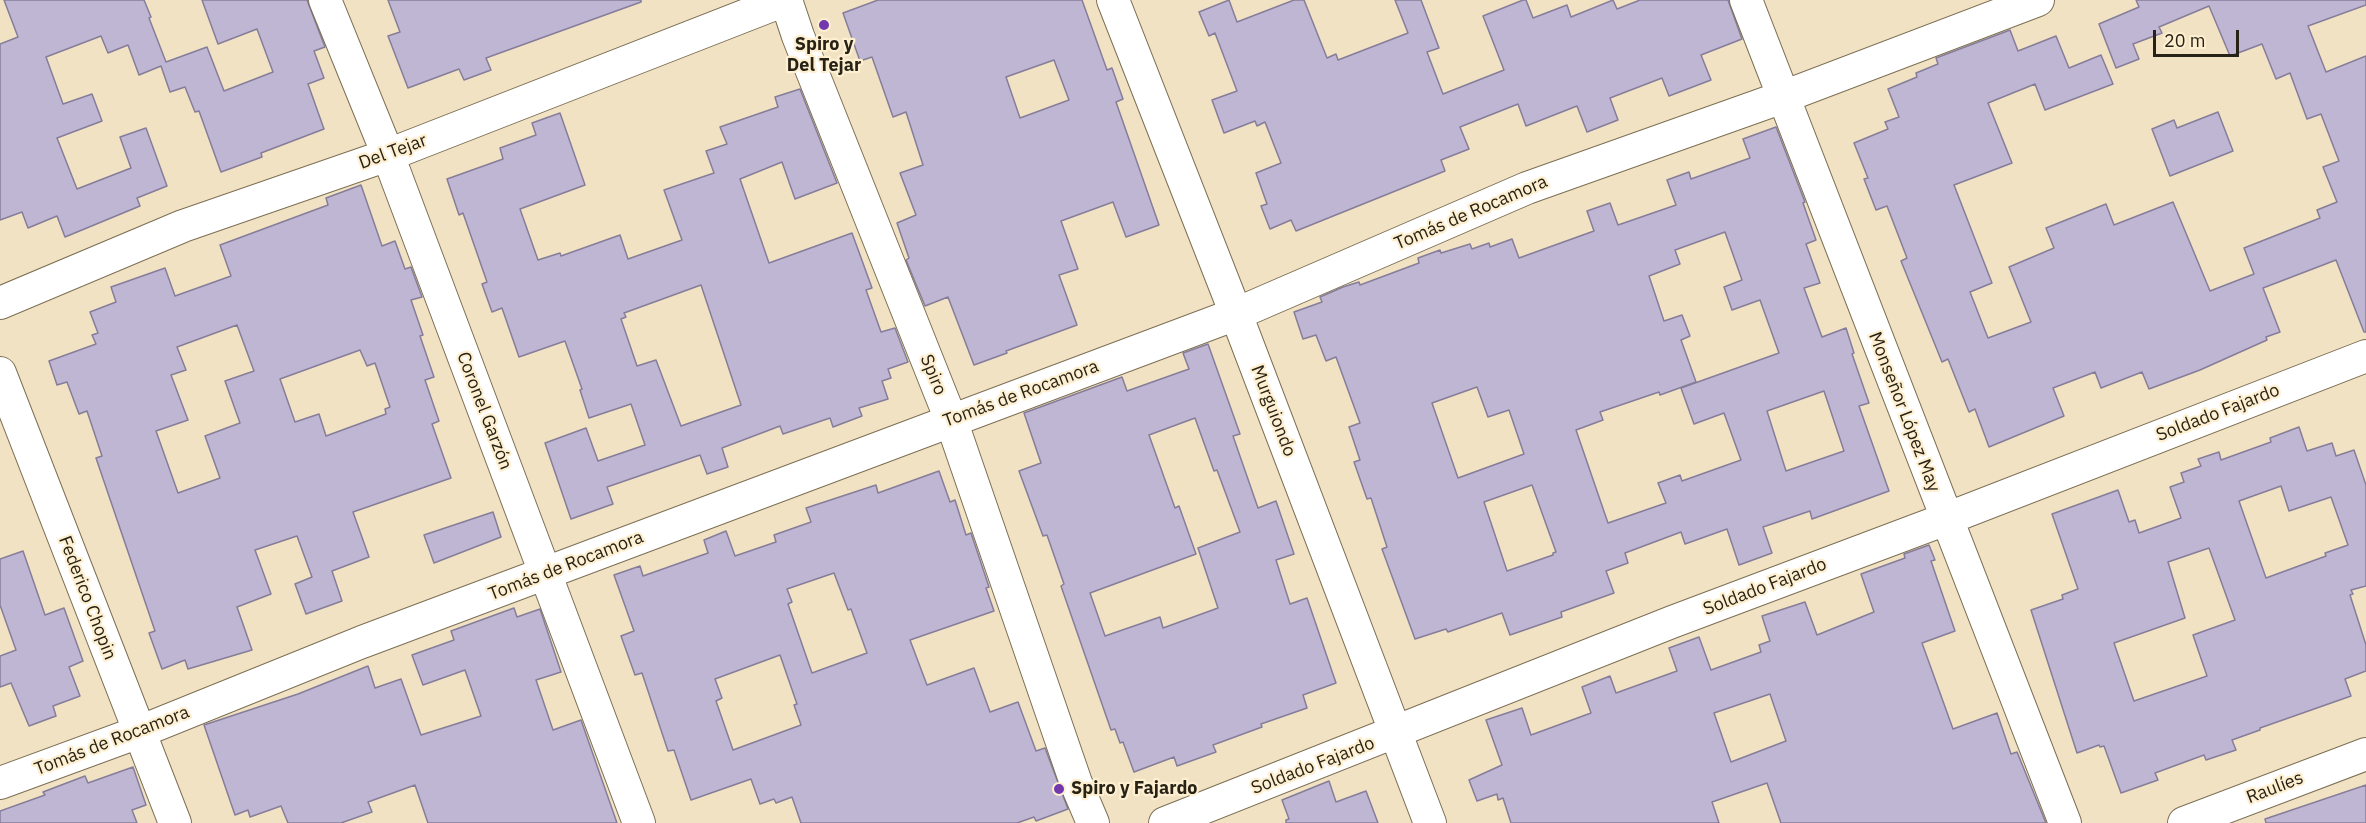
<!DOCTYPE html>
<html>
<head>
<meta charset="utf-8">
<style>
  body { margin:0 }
  #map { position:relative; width:2366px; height:823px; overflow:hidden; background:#f1e2c3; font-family:"IBM Plex Sans",sans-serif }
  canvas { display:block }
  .scale { position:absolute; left:2153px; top:30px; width:86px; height:27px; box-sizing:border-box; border:3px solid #272216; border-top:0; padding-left:8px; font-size:18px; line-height:21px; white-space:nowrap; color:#272216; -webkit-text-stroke:4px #feefd0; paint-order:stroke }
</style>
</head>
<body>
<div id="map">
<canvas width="2366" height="823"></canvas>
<div class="scale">20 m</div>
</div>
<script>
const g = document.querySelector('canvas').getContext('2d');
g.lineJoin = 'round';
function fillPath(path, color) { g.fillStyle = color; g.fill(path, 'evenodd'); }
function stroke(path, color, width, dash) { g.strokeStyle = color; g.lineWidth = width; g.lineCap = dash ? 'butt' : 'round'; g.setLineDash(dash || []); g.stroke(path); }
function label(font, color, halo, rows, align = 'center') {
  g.font = font + ' "IBM Plex Sans",sans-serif'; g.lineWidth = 4.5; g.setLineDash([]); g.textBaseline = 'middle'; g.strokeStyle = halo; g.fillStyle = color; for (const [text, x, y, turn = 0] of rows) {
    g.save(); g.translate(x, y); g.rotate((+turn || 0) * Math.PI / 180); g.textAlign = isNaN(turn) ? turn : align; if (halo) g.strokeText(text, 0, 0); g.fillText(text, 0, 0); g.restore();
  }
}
const building = new Path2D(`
  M 4,0 L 144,0 L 151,17 L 149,18 L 166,62 L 207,47 L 224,91 L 273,72 L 257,29 L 218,44 L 202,0 L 307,0 L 325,47 L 314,51 L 324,78 L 308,84 L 324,129 L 261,153 L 262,157 L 221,172 L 199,111 L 195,112 L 185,87 L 170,92 L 161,66 L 139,75 L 128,45 L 108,53 L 101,36 L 46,57 L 63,104 L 92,94 L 102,121 L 57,138 L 77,189 L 131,168 L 120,137 L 146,128 L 167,186 L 137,198 L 140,206 L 65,237 L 57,216 L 28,228 L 22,212 L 0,220 L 0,44 L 18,37 Z
  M 388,0 L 641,0 L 641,2 L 486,58 L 491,70 L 464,80 L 459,69 L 408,88 L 388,36 L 400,32 Z
  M 878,0 L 1082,0 L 1107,70 L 1112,68 L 1123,99 L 1116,102 L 1159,225 L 1126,237 L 1113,202 L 1061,221 L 1078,269 L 1059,275 L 1077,325 L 1006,351 L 1007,353 L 974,365 L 948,297 L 925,306 L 906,260 L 909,258 L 897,223 L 916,215 L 900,173 L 923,165 L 906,112 L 893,117 L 872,57 L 860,61 L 843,13 ZM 1054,60 L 1069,100 L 1020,118 L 1006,77 Z
  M 1229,0 L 1237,22 L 1294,0 L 1304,0 L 1327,58 L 1336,54 L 1338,60 L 1408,33 L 1395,0 L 1421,0 L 1439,48 L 1427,52 L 1443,94 L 1504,70 L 1483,16 L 1523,0 L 1526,0 L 1533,18 L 1567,5 L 1571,17 L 1613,0 L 1617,9 L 1640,0 L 1728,0 L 1742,39 L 1701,55 L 1711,80 L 1669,96 L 1662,78 L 1610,98 L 1618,120 L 1587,132 L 1577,106 L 1526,126 L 1518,104 L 1460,127 L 1469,149 L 1441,160 L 1445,171 L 1296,231 L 1291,220 L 1270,229 L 1261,206 L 1267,204 L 1256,173 L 1281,163 L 1265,122 L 1257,126 L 1255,121 L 1224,133 L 1212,100 L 1237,91 L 1215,33 L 1209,36 L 1199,12 Z
  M 2136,0 L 2366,0 L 2366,5 L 2308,26 L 2326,72 L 2366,56 L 2366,332 L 2364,332 L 2336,260 L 2263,288 L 2280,332 L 2266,337 L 2267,340 L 2200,370 L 2149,389 L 2142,372 L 2101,388 L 2095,372 L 2053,388 L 2064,416 L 1989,447 L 1975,409 L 1969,412 L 1948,359 L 1942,362 L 1901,261 L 1907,258 L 1887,206 L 1876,210 L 1864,179 L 1868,178 L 1854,143 L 1888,129 L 1885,122 L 1899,117 L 1888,89 L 1917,77 L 1916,73 L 1938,64 L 1936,58 L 2010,30 L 2018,51 L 2056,36 L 2069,68 L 2101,55 L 2113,84 L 2045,110 L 2035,84 L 1988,103 L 2012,163 L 1954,185 L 1992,283 L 1970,292 L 1988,338 L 2031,322 L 2009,267 L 2054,248 L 2046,228 L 2106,204 L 2114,225 L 2173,202 L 2210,291 L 2254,274 L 2244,248 L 2320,218 L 2317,210 L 2337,202 L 2323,167 L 2339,161 L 2321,114 L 2307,119 L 2290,73 L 2276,79 L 2262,44 L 2230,56 L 2209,6 L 2159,27 L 2162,33 L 2133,44 L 2139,59 L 2116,68 L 2099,24 L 2139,7 Z
  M 800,89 L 837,183 L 795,199 L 782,162 L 740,179 L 769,263 L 852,233 L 872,288 L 866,290 L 881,332 L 895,328 L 908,362 L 888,369 L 891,378 L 882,381 L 888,399 L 859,408 L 862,416 L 833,427 L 830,418 L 783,434 L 780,426 L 722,448 L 728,467 L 707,474 L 700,455 L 607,487 L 613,504 L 571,519 L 545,443 L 586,428 L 598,461 L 645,445 L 631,404 L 589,418 L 580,390 L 582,389 L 565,341 L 519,357 L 502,308 L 492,312 L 482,284 L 487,282 L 463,213 L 459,215 L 447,179 L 503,159 L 500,148 L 536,135 L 532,123 L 560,113 L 585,185 L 520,209 L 538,260 L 560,253 L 561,256 L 620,235 L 628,259 L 682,240 L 664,190 L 714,173 L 706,151 L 727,144 L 720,127 L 778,107 L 775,97 ZM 701,285 L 741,405 L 681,426 L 656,360 L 637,366 L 621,319 L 626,317 L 624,313 Z
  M 2218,112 L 2233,151 L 2170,176 L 2152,129 L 2174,120 L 2177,128 Z
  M 1776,127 L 1805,202 L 1803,203 L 1816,240 L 1806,244 L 1820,283 L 1804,288 L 1822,337 L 1846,328 L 1854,353 L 1852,354 L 1869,403 L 1859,406 L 1889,491 L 1812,519 L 1810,511 L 1763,527 L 1772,553 L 1739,565 L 1727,529 L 1685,544 L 1681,532 L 1625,553 L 1628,563 L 1606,571 L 1614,593 L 1561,612 L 1562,617 L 1510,635 L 1502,613 L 1448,632 L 1446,629 L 1415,639 L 1382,549 L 1387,547 L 1371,498 L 1367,499 L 1354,462 L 1360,460 L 1349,427 L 1360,423 L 1336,357 L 1326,361 L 1316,335 L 1303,339 L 1294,312 L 1322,302 L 1320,297 L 1343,287 L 1359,282 L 1360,285 L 1419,263 L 1418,258 L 1440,250 L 1441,253 L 1470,244 L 1472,249 L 1489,243 L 1490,247 L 1512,239 L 1519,258 L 1594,231 L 1587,211 L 1610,203 L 1618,225 L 1676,205 L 1667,180 L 1689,172 L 1691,179 L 1750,158 L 1743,139 ZM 1725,232 L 1742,280 L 1724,287 L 1732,310 L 1760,300 L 1779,353 L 1681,388 L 1694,424 L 1724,413 L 1741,460 L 1682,481 L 1680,475 L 1658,483 L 1666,503 L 1608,523 L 1576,430 L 1603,420 L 1600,412 L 1659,392 L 1660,395 L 1696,382 L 1681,340 L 1690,336 L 1682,315 L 1664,321 L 1649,276 L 1680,264 L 1675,250 ZM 1477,387 L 1488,417 L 1509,410 L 1524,454 L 1458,478 L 1432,403 ZM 1824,391 L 1844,451 L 1786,471 L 1767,411 ZM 1532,485 L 1556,552 L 1553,553 L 1553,555 L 1507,571 L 1484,502 Z
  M 361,185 L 382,246 L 395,241 L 405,269 L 411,267 L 422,297 L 411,300 L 423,335 L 420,336 L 434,377 L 425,380 L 439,421 L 432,424 L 451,478 L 353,512 L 369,557 L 332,571 L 342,601 L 306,614 L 295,584 L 312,577 L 297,536 L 255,550 L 271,594 L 237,607 L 252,650 L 188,669 L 185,660 L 162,669 L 149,633 L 155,631 L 96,458 L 102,456 L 87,411 L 79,414 L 67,382 L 57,385 L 49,361 L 96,344 L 92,335 L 98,333 L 90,312 L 116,302 L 111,287 L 165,268 L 175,296 L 231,276 L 220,245 L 328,205 L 326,198 ZM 237,325 L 254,371 L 225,381 L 240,423 L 205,436 L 220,478 L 178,493 L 156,431 L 188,420 L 171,375 L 186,370 L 177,347 ZM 360,350 L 367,366 L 375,363 L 390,407 L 385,409 L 386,414 L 326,436 L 319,414 L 295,422 L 280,379 Z
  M 1208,344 L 1240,434 L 1233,436 L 1258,508 L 1276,501 L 1294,554 L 1276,560 L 1290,604 L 1307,598 L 1336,683 L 1303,695 L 1307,708 L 1261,724 L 1262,727 L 1213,745 L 1216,752 L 1177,766 L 1174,757 L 1134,772 L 1123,742 L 1120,743 L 1115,729 L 1111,730 L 1061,586 L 1064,584 L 1047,535 L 1043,536 L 1019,471 L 1041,463 L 1024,413 L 1122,377 L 1127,391 L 1189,369 L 1183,353 ZM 1195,418 L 1214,471 L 1217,470 L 1240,532 L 1198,548 L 1218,608 L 1163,628 L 1160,617 L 1105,636 L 1090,593 L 1196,554 L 1179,506 L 1175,508 L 1149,435 Z
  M 2299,427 L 2307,451 L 2332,443 L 2336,456 L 2354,450 L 2366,485 L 2366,586 L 2351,590 L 2353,594 L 2350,595 L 2366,645 L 2366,671 L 2345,679 L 2351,696 L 2260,728 L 2260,730 L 2232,740 L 2236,750 L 2206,760 L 2204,755 L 2155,773 L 2158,780 L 2121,793 L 2104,746 L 2100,747 L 2099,745 L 2077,753 L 2031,610 L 2063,599 L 2062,595 L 2078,589 L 2052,514 L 2118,490 L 2129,522 L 2135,520 L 2139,533 L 2181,518 L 2170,487 L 2184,482 L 2181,473 L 2201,466 L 2198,459 L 2219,452 L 2221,460 L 2271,442 L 2270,438 ZM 2281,486 L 2289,511 L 2331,497 L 2348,545 L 2325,553 L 2326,556 L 2266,578 L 2239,501 ZM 2209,548 L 2235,620 L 2193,635 L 2207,676 L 2134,701 L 2114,643 L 2185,618 L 2168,562 Z
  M 939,471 L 950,502 L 955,500 L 966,535 L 971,533 L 989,587 L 986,588 L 994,611 L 910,640 L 927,685 L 974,668 L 990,712 L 1018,702 L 1036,751 L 1045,748 L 1068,809 L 1036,821 L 1034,817 L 1017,823 L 801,823 L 792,797 L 776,803 L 774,799 L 760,804 L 751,779 L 691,800 L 674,750 L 668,751 L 642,673 L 635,675 L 621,636 L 634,631 L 614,575 L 640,566 L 643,576 L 708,553 L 704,540 L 726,531 L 735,556 L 776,542 L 774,535 L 811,522 L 806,508 L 876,485 L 878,493 ZM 834,573 L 848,610 L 851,609 L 867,653 L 812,673 L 788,604 L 792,602 L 787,589 ZM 780,655 L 797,704 L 794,705 L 801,725 L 733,750 L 716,701 L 722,698 L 715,679 Z
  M 493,512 L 501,537 L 434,563 L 424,535 Z
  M 1929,545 L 1935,560 L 1931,561 L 1955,631 L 1922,643 L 1953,729 L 1997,713 L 2011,754 L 2017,752 L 2046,823 L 1781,823 L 1767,783 L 1712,802 L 1719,823 L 1511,823 L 1503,798 L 1498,800 L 1497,794 L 1477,801 L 1469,780 L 1502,765 L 1486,720 L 1522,708 L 1531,735 L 1591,713 L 1582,687 L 1610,676 L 1616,693 L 1677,671 L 1669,648 L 1699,637 L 1711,670 L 1761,652 L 1759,645 L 1770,641 L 1762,616 L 1805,602 L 1817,635 L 1874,612 L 1861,574 L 1905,558 L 1904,554 ZM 1770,694 L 1786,741 L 1731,762 L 1714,713 Z
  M 23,551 L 45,615 L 64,608 L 83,661 L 69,667 L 80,696 L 53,706 L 56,716 L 29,726 L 11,683 L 0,687 L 0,656 L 16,650 L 0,605 L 0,559 Z
  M 514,608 L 517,617 L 540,609 L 561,672 L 536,680 L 553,730 L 581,720 L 617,823 L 428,823 L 415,785 L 368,802 L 372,812 L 341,823 L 288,823 L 281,806 L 250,817 L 248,810 L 235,815 L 204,725 L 298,694 L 368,666 L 375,688 L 401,679 L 421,735 L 481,716 L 465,670 L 423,685 L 412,655 L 454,640 L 451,631 Z
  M 133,767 L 146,805 L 132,810 L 137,823 L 0,823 L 0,811 L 45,795 L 43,792 L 85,776 L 88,783 Z
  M 1329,781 L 1336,802 L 1366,791 L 1378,823 L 1286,823 L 1286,820 L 1289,819 L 1282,800 Z
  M 2366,785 L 2366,823 L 2266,823 L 2265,819 Z`);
const minor = new Path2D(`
  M 325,0 L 388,155 L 639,823
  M 786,0 L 798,36 L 951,420 L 1076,783 L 1093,823
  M 1113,0 L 1236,314 L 1430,823
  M 1746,0 L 2065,823
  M 0,303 L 183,226 L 388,155 L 785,0
  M 0,373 L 175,823
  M 0,783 L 139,732 L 362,642 L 1236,314 L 1527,188 L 1783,97 L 2038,0
  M 1165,823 L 1672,622 L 1946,519 L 2366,356
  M 2184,823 L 2366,754`);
const markers = [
  [824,25,6,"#7238ae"],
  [1059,789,6,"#7238ae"]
];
const poiNames = [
  ["Spiro y",824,45],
  ["Del Tejar",824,66],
  ["Spiro y Fajardo",1071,789,"left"]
];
const streetNames = [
  ["Del Tejar",393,152,-20],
  ["Tomás de Rocamora",1471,213,-23],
  ["Spiro",933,375,68],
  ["Tomás de Rocamora",1021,394,-20],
  ["Coronel Garzón",484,411,69],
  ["Murguiondo",1273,411,69],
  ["Monseñor López May",1904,412,69],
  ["Soldado Fajardo",2218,413,-21],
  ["Tomás de Rocamora",566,566,-21],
  ["Soldado Fajardo",1765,587,-21],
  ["Federico Chopin",87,598,69],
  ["Tomás de Rocamora",112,741,-21],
  ["Soldado Fajardo",1313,766,-21],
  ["Raulíes",2275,788,-21]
];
fillPath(building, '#bfb6d4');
stroke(building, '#857d99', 1.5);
stroke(minor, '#7c6f54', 34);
stroke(minor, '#fff', 32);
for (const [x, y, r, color] of markers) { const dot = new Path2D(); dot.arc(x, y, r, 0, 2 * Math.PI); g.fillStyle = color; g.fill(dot); stroke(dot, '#feefd0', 2); }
label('bold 18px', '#272216', '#feefd0', poiNames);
label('18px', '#272216', '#feefd0', streetNames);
</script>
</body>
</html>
